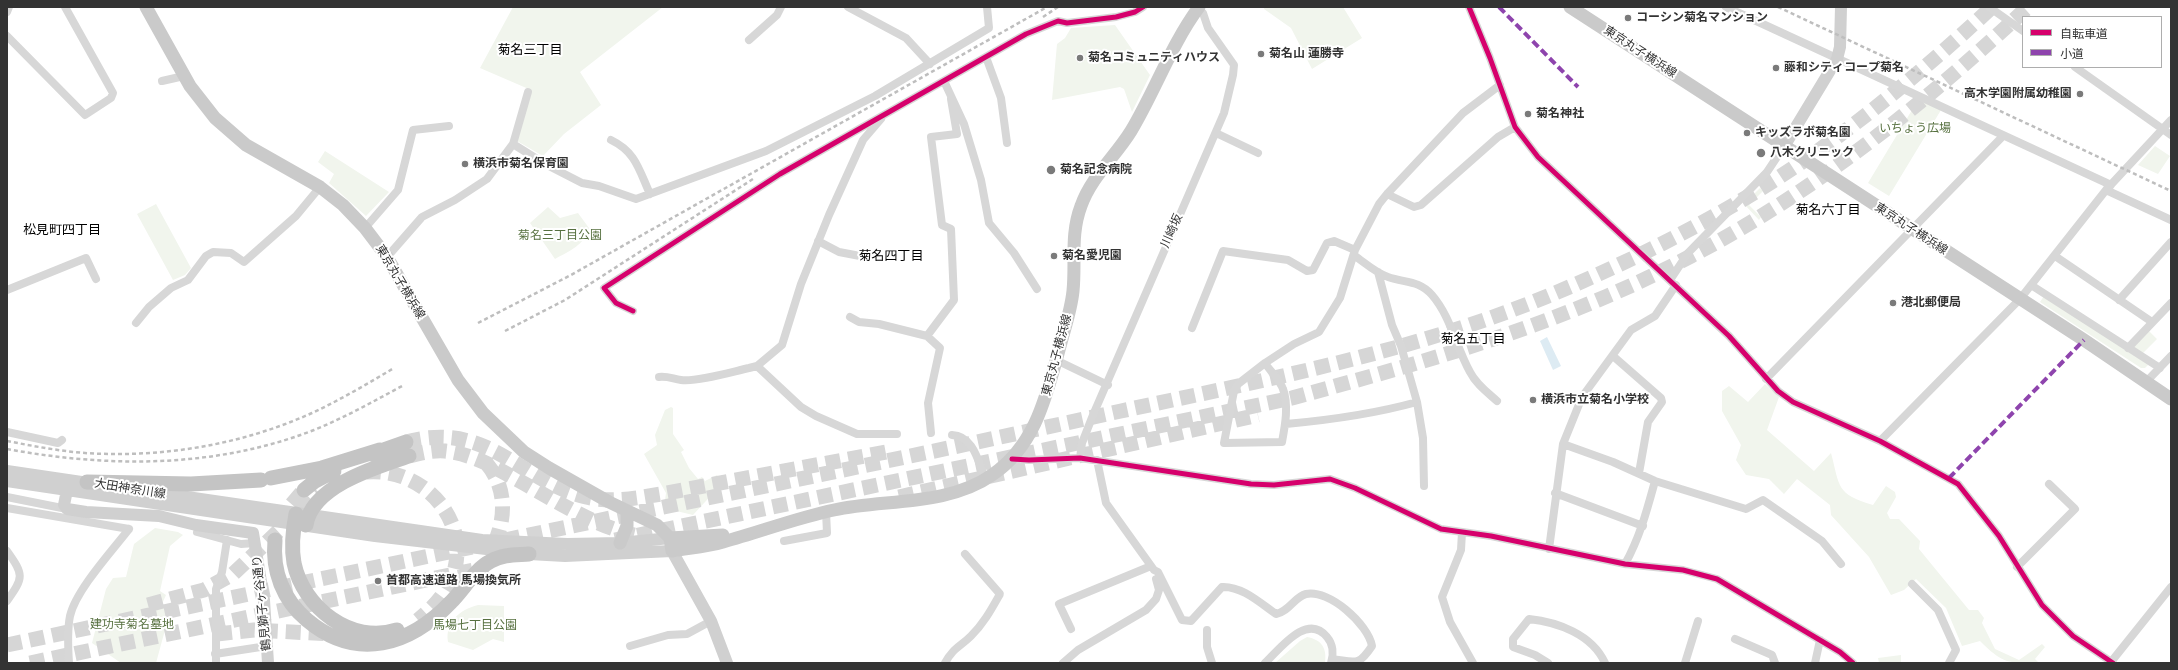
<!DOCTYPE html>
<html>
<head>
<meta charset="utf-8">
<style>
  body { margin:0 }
  #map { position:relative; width:2178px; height:670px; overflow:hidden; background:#fff; font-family:"PT Sans","Noto Sans JP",sans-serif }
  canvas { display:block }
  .frame { position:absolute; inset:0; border:8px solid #333; pointer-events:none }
  .legend { position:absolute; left:2022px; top:16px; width:140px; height:52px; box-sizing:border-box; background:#fff; border:1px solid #adadad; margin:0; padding:5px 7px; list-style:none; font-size:12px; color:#333 }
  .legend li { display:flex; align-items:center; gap:8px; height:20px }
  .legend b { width:20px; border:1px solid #adadad }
</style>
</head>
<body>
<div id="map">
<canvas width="2178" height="670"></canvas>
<div class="frame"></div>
<ul class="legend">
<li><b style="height:5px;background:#d6006c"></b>自転車道</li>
<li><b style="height:5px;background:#8e44ad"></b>小道</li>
</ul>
</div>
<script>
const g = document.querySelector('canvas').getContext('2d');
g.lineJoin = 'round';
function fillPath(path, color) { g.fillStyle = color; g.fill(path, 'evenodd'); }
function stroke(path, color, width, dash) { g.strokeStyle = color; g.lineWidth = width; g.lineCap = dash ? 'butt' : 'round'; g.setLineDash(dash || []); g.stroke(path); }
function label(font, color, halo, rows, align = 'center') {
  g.font = font + ' "PT Sans","Noto Sans JP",sans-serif'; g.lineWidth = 4; g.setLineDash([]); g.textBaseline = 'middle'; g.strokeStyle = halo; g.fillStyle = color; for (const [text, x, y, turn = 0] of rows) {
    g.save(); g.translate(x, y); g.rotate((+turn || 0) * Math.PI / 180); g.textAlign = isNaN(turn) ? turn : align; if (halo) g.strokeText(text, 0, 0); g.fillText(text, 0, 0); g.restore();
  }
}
const green = new Path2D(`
  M 513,7 L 663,7 L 580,72 L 601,105 L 564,134 L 543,156 L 517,141 L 531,90 L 480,68 Z
  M 1264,7 L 1343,7 L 1362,38 L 1312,69 L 1291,28 L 1264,9 Z
  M 1115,25 L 1150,75 L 1132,112 L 1124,89 L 1120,87 L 1052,100 L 1057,44 L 1065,38 L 1071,28 Z
  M 1918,100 L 1941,110 L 1889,196 L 1868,183 Z
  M 2155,146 L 2170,156 L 2158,174 L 2138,165 Z
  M 325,151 L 389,192 L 366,216 L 329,183 L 334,174 L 318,162 Z
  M 1760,188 L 1763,191 L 1749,205 L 1761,217 L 1759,220 L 1744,204 Z
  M 156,204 L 191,268 L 185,275 L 173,280 L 137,214 Z
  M 548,207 L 560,218 L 578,213 L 589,228 C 585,245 569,251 555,259 L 530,223 Z
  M 2044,296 L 2149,364 L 2145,368 L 2141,368 L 2040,302 Z
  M 2148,330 L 2157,339 L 2143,353 L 2132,347 Z
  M 1765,384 L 1779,397 L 1767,430 L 1814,471 L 1831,453 C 1840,487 1836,494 1873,505 L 1886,486 L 1895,492 L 1896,497 L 1887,513 L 1890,519 L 1899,519 L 1920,541 L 1919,549 L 1969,610 L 1978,610 L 1984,618 L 1982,623 L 1995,649 L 2019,660 L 2042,644 L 2045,647 L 2035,659 L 2039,663 C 2008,663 2003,664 1980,641 L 1962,646 L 1946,608 L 1916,579 L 1904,590 L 1891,595 L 1869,557 L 1831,515 L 1830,505 L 1797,479 L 1784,494 L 1769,479 L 1746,475 L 1736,460 L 1741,445 L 1722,411 L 1722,391 L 1729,386 L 1748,402 Z
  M 671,407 L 673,408 L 673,434 L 684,450 L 681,452 L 689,468 L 698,479 L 702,477 L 705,481 L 717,475 L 722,483 L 716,487 L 717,489 L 693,515 L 664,508 L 666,493 L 644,454 L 657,445 L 655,435 L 665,410 Z
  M 155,528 L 178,532 L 183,535 L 170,546 L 160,591 L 166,595 L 162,604 L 171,608 L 156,663 L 121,663 L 92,643 L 106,589 L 113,578 L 126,577 L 134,544 Z
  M 478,605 L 504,606 L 504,642 L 493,639 L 473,650 L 448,642 C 445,622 459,610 478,605 Z
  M 1307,637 C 1322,640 1327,648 1325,663 L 1275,663 L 1300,641 Z
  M 1901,655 L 1901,663 L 1879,663 L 1878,658 Z`);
const water = new Path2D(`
  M 1547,337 L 1561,366 L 1553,370 L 1540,341 Z`);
const highwayTunnel = new Path2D(`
  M 406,442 C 489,420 517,480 586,497 C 611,503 637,498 661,494 L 886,452
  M 409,456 C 421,453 433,450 445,451 C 471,454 493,466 516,479 C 553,499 592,525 634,535
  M 487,464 C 508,489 506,523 491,550
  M 366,472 C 420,467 470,516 454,572 C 448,592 434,607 418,620
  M 899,497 L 1258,415
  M 280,524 L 287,510 L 304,490
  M 505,540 C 710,497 916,456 1121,411 C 1265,380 1412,352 1548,296 C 1637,259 1726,214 1805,160 C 1871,114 1933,62 1992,7
  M 615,540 L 1292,398 C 1428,361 1566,323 1691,256 C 1816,191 1925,103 2028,7
  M 148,605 L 204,590 L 233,574 L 319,493
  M 217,634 L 254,630 L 332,634
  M 7,645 L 472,547
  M 30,663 L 488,567`);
const street = new Path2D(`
  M 848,7 L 906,38 L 930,64
  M 1469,7 L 1490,58 L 1515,127 L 1538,157 L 1729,336 L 1778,391 L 1793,402 L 1880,441 L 1958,484 L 1999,536 L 2042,605 L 2073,636 L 2113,663
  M 1726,7 L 2111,185
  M 1989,7 L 2023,31
  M 7,12 L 9,7
  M 7,36 L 85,115 L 111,98 L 113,93 L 65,7
  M 749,40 L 777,15 L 781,7
  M 986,57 L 1001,98 L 1007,143
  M 2075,67 L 2171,135
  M 162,81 L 184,76
  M 944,81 L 964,124 L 981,180 L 989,223 L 1014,253 L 1037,289
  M 1216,133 L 1258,153
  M 611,140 C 636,152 639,170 650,194
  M 513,144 L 545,164 L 582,183 L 599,186 L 636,199 L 766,151 L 875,96 L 989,28 L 987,7
  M 2106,190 L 2171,220
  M 1387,194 L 1414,207 L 1421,205 L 1498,137 L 1515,127
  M 365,228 L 398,190 L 413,130 L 449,126
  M 818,241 L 839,252 L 860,256
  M 1355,256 C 1365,263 1376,273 1388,277 C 1405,283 1419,280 1432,295 C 1451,317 1456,347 1470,372 C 1476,384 1487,392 1497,401
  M 2055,256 L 2152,322
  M 387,257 L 422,217 L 455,200 L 487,179 L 513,144 L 528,92
  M 1378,272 L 1392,325 L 1401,346 L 1417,402 L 1423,438 L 1424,486
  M 1670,280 L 1688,253 L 1767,172 L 1785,145
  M 2031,285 L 2160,368
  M 7,290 L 86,258 L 96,279
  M 2119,300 L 2171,242
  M 633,311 L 616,303 L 604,288 L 780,174 L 1026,34 L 1058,21 L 1067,23 L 1116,17 L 1135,12 L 1143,7
  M 850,317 L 859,322 L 879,324 L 927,336
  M 136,323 L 149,307 L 171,288 L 188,280 L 206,256 L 213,252 L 231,253 L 244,262 L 296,216 L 320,187
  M 1192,328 L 1223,251 L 1288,260 L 1307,271 L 1313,270 L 1327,243 L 1334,241 L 1355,250
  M 2128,348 L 2171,303
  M 1613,356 L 1661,398 L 1662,402 L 1648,422 L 1639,473
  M 1056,360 L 1108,385
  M 1265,363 C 1270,371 1280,380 1283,389 C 1289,405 1285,426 1282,442 L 1224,443 L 1234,391 L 1238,384 L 1265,363 L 1294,344 L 1319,332 L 1340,298 L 1355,250 L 1379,204 L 1387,194 L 1463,113 L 1500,85
  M 757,366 L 801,407 L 816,416 L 857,434 L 897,434
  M 659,377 C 668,376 673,379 681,380 C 698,382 731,372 749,368 L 757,366 L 782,345 L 801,284 L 829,215 L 863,140 L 881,119
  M 1766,379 L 2003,136
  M 2146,382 L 2171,356
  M 1286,424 C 1330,420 1374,414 1417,402
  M 7,432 L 58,443 L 62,440
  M 931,433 L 928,403 L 940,348 L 927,336 L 954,300 L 951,229 L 942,225 L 931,137 L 957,134 L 951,99
  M 952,435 C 974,436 978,462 986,480
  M 1880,441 L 2020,299 L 2106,190 L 2171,120
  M 1563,444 L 1613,462 L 1655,481 L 1746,509 L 1763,500 L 1822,541 L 1841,564
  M 1080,458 L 1082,443 L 1093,415 L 1224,113 L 1233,75 L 1234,65 L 1208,28 L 1203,13 L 1198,9
  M 1012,459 L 1029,460 L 1080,458 L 1251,484 L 1274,485 L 1330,479 L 1355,488 L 1441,529 L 1491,536 L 1625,564 L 1683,570 L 1717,579 L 1840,652 L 1853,663
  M 1097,460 L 1106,503 L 1154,570 L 1158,572 L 1182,620 L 1191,621 L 1222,587 C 1242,586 1260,603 1276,614 C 1290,611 1294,597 1306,594 C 1329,589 1368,624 1372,646 C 1358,667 1356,662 1332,659
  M 1555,493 L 1643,526
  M 7,497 L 67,509
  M 7,508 L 129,529
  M 197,532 L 241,544 L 255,543
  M 1462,532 L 1461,550 L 1442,597 L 1450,622 L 1473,663
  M 784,541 L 827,533 L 826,512
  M 1549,549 L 1563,444 L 1582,397 L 1631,330 L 1655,316 L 1676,285
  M 7,551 C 24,575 24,577 7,601
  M 1625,564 C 1640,537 1647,510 1655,481
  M 2017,567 L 2075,509 L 2049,484
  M 1912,584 L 1938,610 L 1956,650 L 1949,663
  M 1071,629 L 1059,604 L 1151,566
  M 1207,630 L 1207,647 L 1212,663
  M 1735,639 L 1772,655 L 1775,663
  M 630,646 L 668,635 L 687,634 L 711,621
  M 215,654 L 267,646
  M 2111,662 L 2171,587
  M 69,663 C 68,648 67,631 70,616 C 76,590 112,551 129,529
  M 216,663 L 216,589 L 222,572 L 227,540
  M 945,663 C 953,648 960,647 971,636 C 984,623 991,610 1000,594 L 965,554
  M 1063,663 L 1078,650 L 1146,610 L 1156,599 L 1159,590 L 1156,579
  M 1265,663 C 1280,649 1307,612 1327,637 C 1333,644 1334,654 1331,663
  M 1548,663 L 1535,655 L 1513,647 L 1513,639 L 1529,619 C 1557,622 1592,634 1605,663
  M 1685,663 L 1698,621
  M 1815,663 L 1820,640`);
const secondary = new Path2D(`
  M 1785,145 L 1837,59 L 1840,47 L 1841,7
  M 7,471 L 95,484
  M 7,481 L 375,536 L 529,554 L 565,556 L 672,551 L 711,621 L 727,663
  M 125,488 L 482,540 L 567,544 L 620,543 L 670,538
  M 67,490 L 64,505 L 67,509 L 86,512 L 159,516 L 196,525 L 253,533 L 264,600 L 268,663`);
const primary = new Path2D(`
  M 146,7 L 190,86 L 215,118 L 246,145 L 320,187 L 343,205 L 365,228 L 387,257 L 458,380 L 483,413 L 524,452 L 549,468 L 609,502 L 657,525 L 670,538 L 672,551 C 688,548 706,547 723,542 C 760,532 796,518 834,510 C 885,499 948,506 992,475 C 1035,446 1046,397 1059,350 C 1064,330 1071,311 1073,291 C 1076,262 1070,235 1081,206 C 1091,177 1115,157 1131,131 C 1155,91 1171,45 1199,7
  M 1570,7 L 2084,340 L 2171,399
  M 670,538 L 723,535
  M 620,543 L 627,526 L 627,511`);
const highway = new Path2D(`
  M 372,454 L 406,442
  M 271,478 L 322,468 L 380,450
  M 87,482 L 191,484 L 261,480
  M 304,490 L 315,481 L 334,471
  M 296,514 C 293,529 291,546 294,563 C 303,607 351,645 397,630
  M 306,525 C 312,486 376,467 409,456
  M 275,540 C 272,571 283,600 307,620 C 357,662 410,645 451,602 C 464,589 475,569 491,561 C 503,554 516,555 529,554`);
const rail = new Path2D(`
  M 1778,7 L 2171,191
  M 1043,17 L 1058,7
  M 478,323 L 571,275 L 1047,7
  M 505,331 L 565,300 L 753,179
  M 7,441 C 33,446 59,451 85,453 C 162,458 241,445 312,413 C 340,400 367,384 394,368
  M 7,449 C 110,468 216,468 314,430 C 346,417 374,401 404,385`);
const quiet = new Path2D(`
  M 1499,7 L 1578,87
  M 1949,478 L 2084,340`);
const cycleway = new Path2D(`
  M 1469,7 L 1490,58 L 1515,127 L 1538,157 L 1729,336 L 1778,391 L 1793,402 L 1880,441 L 1958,484 L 1999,536 L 2042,605 L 2073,636 L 2113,663
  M 633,311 L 616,303 L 604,288 L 780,174 L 1026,34 L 1058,21 L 1067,23 L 1116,17 L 1135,12 L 1143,7
  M 1012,459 L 1029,460 L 1080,458 L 1251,484 L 1274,485 L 1330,479 L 1355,488 L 1441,529 L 1491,536 L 1625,564 L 1683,570 L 1717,579 L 1840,652 L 1853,663`);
const markers = [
  [1628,18,4,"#7a7a7a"],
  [1261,54,4,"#7a7a7a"],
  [1080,58,4,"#7a7a7a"],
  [1776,68,4,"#7a7a7a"],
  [2080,94,4,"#7a7a7a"],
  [1528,114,4,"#7a7a7a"],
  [1747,133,4,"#7a7a7a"],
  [1761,153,5,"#7a7a7a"],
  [465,164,4,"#7a7a7a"],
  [1051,170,5,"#7a7a7a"],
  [1054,256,4,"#7a7a7a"],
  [1893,303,4,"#7a7a7a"],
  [1533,400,4,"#7a7a7a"],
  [378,581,4,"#7a7a7a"]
];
const poiNames = [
  ["コーシン菊名マンション",1636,18],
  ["菊名山 蓮勝寺",1269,54],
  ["菊名コミュニティハウス",1088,58],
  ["藤和シティコープ菊名",1784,68],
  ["高木学園附属幼稚園",2072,94,"right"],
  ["菊名神社",1536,114],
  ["キッズラボ菊名園",1755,133],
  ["八木クリニック",1770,153],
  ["横浜市菊名保育園",473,164],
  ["菊名記念病院",1060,170],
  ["菊名愛児園",1062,256],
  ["港北郵便局",1901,303],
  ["横浜市立菊名小学校",1541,400],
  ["首都高速道路 馬場換気所",386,581]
];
const streetNames = [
  ["東京丸子横浜線",1640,52,33],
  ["東京丸子横浜線",1911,229,33],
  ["川崎坂",1172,231,-66],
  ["東京丸子横浜線",400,282,59],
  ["東京丸子横浜線",1057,355,-75],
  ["大田神奈川線",130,489,9],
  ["鶴見獅子ヶ谷通り",262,603,-96]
];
const parkNames = [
  ["いちょう広場",1915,129],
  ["菊名三丁目公園",560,236],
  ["建功寺菊名墓地",132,625],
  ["馬場七丁目公園",475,626]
];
const neighbourhoodNames = [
  ["菊名三丁目",530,50],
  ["菊名六丁目",1828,210],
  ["松見町四丁目",62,230],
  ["菊名四丁目",891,256],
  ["菊名五丁目",1473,339]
];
fillPath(green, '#f1f5ed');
fillPath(water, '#ddebf3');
stroke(highwayTunnel, '#d6d6d6', 15, [15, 8]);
stroke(street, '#d7d7d7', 8);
stroke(secondary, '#d0d0d0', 12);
stroke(primary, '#cacaca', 13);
stroke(highway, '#c4c4c4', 15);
stroke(rail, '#bebebe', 2.5, [4, 3]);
stroke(quiet, '#8e44ad', 4, [8, 4]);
stroke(cycleway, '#d6006c', 5);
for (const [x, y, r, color] of markers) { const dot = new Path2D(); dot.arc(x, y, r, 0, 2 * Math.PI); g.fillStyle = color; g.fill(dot); stroke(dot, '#fff', 1.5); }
label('bold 12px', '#333', '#fff', poiNames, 'left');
label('12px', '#333', '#fff', streetNames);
label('12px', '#56703f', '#fff', parkNames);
label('13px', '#000', '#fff', neighbourhoodNames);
</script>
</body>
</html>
